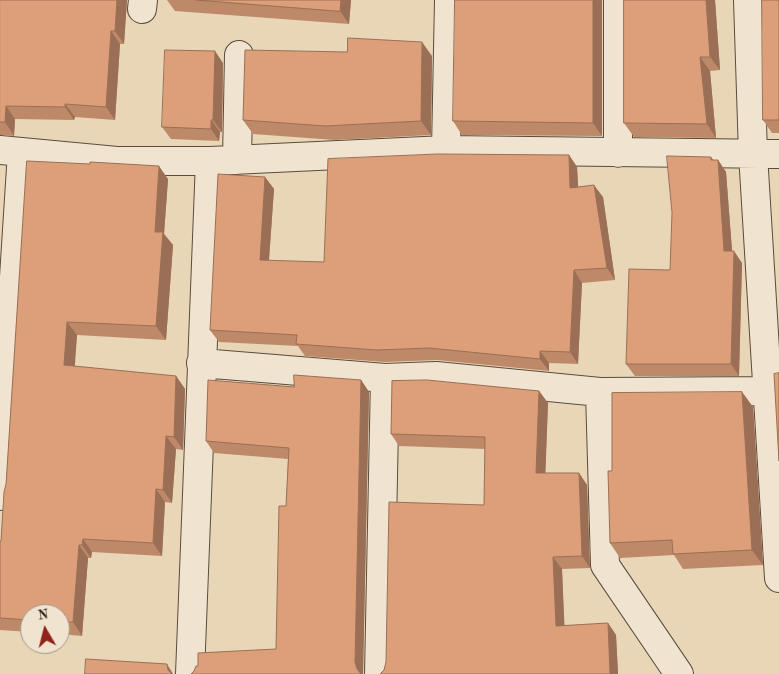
<!DOCTYPE html>
<html>
<head>
<meta charset="utf-8">
<style>
  body { margin:0 }
  #map { position:relative; width:779px; height:674px; overflow:hidden; background:#e8d6b7; font-family:"Old Standard TT",serif }
  canvas { display:block }
  .north { position:absolute; left:20px; top:604px; width:50px; height:50px; box-sizing:border-box; background:#f0e4d0; border:1px solid #a19586; border-radius:50%; rotate:352deg; font-size:14px; font-weight:700; line-height:20px; text-align:center; color:#2b1e16 }
  .north::after { content:''; display:block; margin:auto; width:18px; height:22px; background:#8f2418; clip-path:polygon(50% 0,100% 100%,50% 72%,0 100%) }
</style>
</head>
<body>
<div id="map">
<canvas width="779" height="674"></canvas>
<div class="north">N</div>
</div>
<script>
const g = document.querySelector('canvas').getContext('2d');
g.lineJoin = 'round';
function stroke(path, color, width, dash) { g.strokeStyle = color; g.lineWidth = width; g.lineCap = dash ? 'butt' : 'round'; g.setLineDash(dash || []); g.stroke(path); }
function fillPath(path, color) { g.fillStyle = color; g.fill(path, 'evenodd'); }
const minor = new Path2D(`
  M 618,0 L 618,153
  M 748,0 L 753,154 L 779,578
  M 142,9 L 143,0
  M 0,150 L 117,161 L 210,161 L 446,150 L 779,154
  M 446,150 L 449,0
  M 237,160 L 239,55
  M 201,363 L 385,378 L 436,376 L 600,392 L 768,391
  M 600,392 L 605,565 L 679,674
  M 0,496 L 22,152
  M 190,674 L 210,161
  M 379,674 L 385,378`);
const wall = new Path2D(`
  M 0,0 L 127,0 L 124,44 L 120,44 L 115,120 L 75,117 L 74,120 L 15,119 L 14,136 L 0,135 Z
  M 167,0 L 351,0 L 349,24 L 175,11 Z
  M 602,0 L 602,136 L 462,135 L 453,121 Z
  M 624,0 L 715,0 L 720,70 L 710,71 L 716,138 L 634,137 L 624,123 Z
  M 779,0 L 779,133 L 772,133 L 763,120 Z
  M 347,52 L 432,56 L 431,135 L 335,140 L 253,134 L 243,120 Z
  M 223,63 L 222,132 L 220,132 L 219,141 L 171,139 L 162,127 Z
  M 569,155 L 577,167 L 578,187 L 603,197 L 615,280 L 582,283 L 578,364 L 549,363 L 549,371 L 437,360 L 385,362 L 305,356 L 298,346 L 219,342 L 210,330 L 265,177 L 274,189 L 269,261 L 324,262 Z
  M 711,157 L 713,160 L 718,160 L 726,172 L 732,251 L 742,263 L 739,376 L 635,376 L 626,364 L 670,270 Z
  M 27,161 L 168,179 L 164,234 L 173,245 L 166,340 L 77,335 L 74,366 L 176,376 L 185,389 L 183,450 L 176,449 L 172,503 L 165,502 L 162,556 L 92,552 L 91,558 L 88,558 L 82,636 L 60,634 L 60,614 L 30,614 L 30,632 L 0,630 L 0,541 L 1,541 L 6,484 Z
  M 361,380 L 369,392 L 363,674 L 191,674 L 198,666 L 276,649 L 286,506 L 288,459 L 214,453 L 206,441 L 294,387 Z
  M 539,391 L 548,403 L 545,473 L 579,473 L 587,485 L 590,568 L 562,569 L 564,626 L 608,623 L 616,635 L 618,674 L 380,674 L 384,670 L 484,505 L 485,449 L 399,446 L 391,434 Z
  M 742,392 L 753,407 L 763,565 L 683,569 L 674,555 L 620,558 L 610,543 L 612,471 Z`);
const shadedWall = new Path2D(`
  M 117,0 L 127,0 L 124,44 L 115,31 Z
  M 341,0 L 351,0 L 349,24 L 340,11 Z
  M 593,0 L 602,0 L 602,136 L 593,123 Z
  M 706,0 L 715,0 L 720,70 L 710,57 Z
  M 111,31 L 120,44 L 115,120 L 106,107 Z
  M 422,42 L 432,56 L 431,135 L 421,121 Z
  M 215,51 L 223,63 L 222,132 L 213,120 Z
  M 700,57 L 710,71 L 716,138 L 707,124 Z
  M 65,104 L 75,117 L 74,120 L 65,107 Z
  M 6,106 L 15,119 L 14,136 L 5,122 Z
  M 211,120 L 220,132 L 219,141 L 211,129 Z
  M 569,155 L 577,167 L 579,200 L 570,188 Z
  M 711,157 L 719,168 L 718,160 L 726,172 L 733,263 L 724,251 Z
  M 159,166 L 168,179 L 164,234 L 173,245 L 166,340 L 156,326 L 155,232 Z
  M 265,177 L 274,189 L 268,272 L 260,260 Z
  M 594,185 L 603,197 L 615,280 L 607,268 Z
  M 734,251 L 742,263 L 739,376 L 731,364 Z
  M 574,270 L 582,283 L 578,364 L 570,352 Z
  M 67,322 L 77,335 L 74,378 L 64,365 Z
  M 540,351 L 549,363 L 549,371 L 540,359 Z
  M 176,376 L 185,389 L 183,450 L 174,437 Z
  M 361,380 L 369,392 L 363,674 L 360,674 L 357,669 L 355,662 Z
  M 539,391 L 548,403 L 545,485 L 536,473 Z
  M 742,392 L 753,407 L 763,565 L 752,550 Z
  M 166,436 L 176,449 L 172,503 L 163,490 Z
  M 579,473 L 587,485 L 590,568 L 582,556 Z
  M 156,489 L 165,502 L 162,556 L 153,543 Z
  M 83,539 L 92,552 L 91,558 L 82,545 Z
  M 79,545 L 88,558 L 82,636 L 73,622 Z
  M 553,557 L 562,569 L 565,638 L 556,626 Z
  M 608,623 L 616,635 L 618,674 L 610,674 Z
  M 167,664 L 173,674 L 171,674 L 168,670 Z`);
const building = new Path2D(`
  M 0,0 L 117,0 L 115,31 L 111,31 L 106,107 L 65,104 L 65,107 L 6,106 L 5,122 L 0,122 Z
  M 196,0 L 341,0 L 340,11 Z
  M 455,0 L 593,0 L 593,123 L 453,121 Z
  M 624,0 L 706,0 L 710,57 L 700,57 L 707,124 L 624,123 Z
  M 762,0 L 779,0 L 779,120 L 763,120 Z
  M 348,38 L 422,42 L 421,121 L 325,126 L 243,120 L 245,50 L 347,52 Z
  M 165,50 L 215,51 L 213,120 L 211,120 L 211,129 L 162,127 Z
  M 438,154 L 569,155 L 570,188 L 594,185 L 607,268 L 574,270 L 570,352 L 540,351 L 540,359 L 429,348 L 377,350 L 296,344 L 297,335 L 210,330 L 218,174 L 265,177 L 260,260 L 324,262 L 328,159 Z
  M 667,156 L 711,157 L 711,160 L 718,160 L 724,251 L 734,251 L 731,364 L 626,364 L 629,269 L 670,270 L 672,213 Z
  M 27,161 L 90,164 L 90,162 L 159,166 L 155,232 L 163,232 L 156,326 L 67,322 L 64,365 L 176,376 L 174,437 L 166,436 L 163,490 L 156,489 L 153,543 L 83,539 L 82,545 L 79,545 L 73,622 L 60,622 L 60,614 L 30,614 L 30,620 L 0,618 L 0,541 L 1,541 L 4,492 L 6,484 Z
  M 779,373 L 779,461 L 774,374 Z
  M 294,375 L 361,380 L 355,662 L 357,669 L 361,674 L 191,674 L 194,671 L 196,666 L 198,666 L 198,653 L 276,649 L 279,506 L 286,506 L 289,448 L 206,441 L 208,380 L 294,387 Z
  M 427,380 L 539,391 L 536,473 L 579,473 L 582,556 L 553,557 L 556,626 L 608,623 L 610,674 L 380,674 L 384,670 L 386,662 L 389,502 L 484,505 L 485,437 L 391,434 L 392,381 Z
  M 742,392 L 752,550 L 673,554 L 672,540 L 610,543 L 608,471 L 612,471 L 612,393 Z
  M 86,659 L 167,664 L 168,670 L 172,674 L 85,674 Z`);
stroke(minor, '#5a4c3e', 30);
stroke(minor, '#f0e4d0', 28);
fillPath(wall, '#be8969');
fillPath(shadedWall, '#9b6f55');
fillPath(building, '#dd9f7a');
stroke(building, '#9b6f55', 1);
</script>
</body>
</html>
